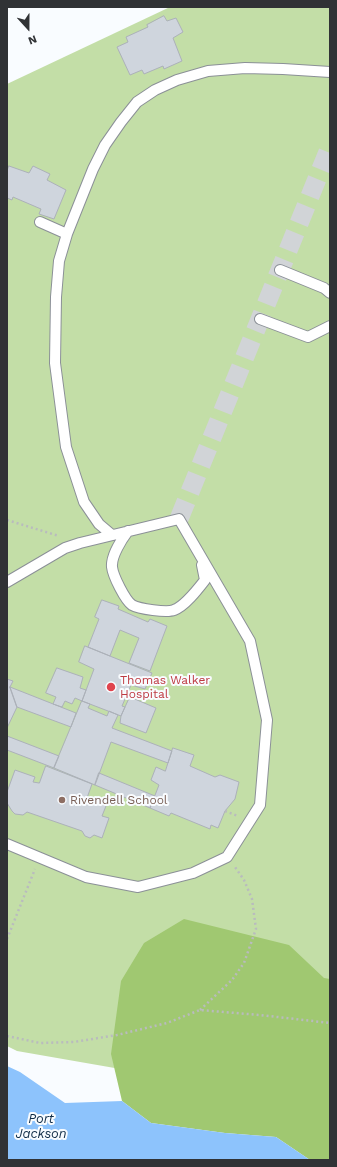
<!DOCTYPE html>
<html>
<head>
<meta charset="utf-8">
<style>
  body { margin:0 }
  #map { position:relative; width:337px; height:1167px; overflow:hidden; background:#f9fcff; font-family:"Work Sans",sans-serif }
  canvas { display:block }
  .frame { position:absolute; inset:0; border:8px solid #303235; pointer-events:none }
  .north { position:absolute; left:8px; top:8px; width:40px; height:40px; -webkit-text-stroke:3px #f9fcff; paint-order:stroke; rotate:159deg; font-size:11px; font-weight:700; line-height:16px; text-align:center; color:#303235 }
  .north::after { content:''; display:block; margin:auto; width:14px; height:18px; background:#303235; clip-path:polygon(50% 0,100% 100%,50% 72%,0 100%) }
</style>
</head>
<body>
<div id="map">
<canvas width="337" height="1167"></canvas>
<div class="frame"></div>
<div class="north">N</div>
</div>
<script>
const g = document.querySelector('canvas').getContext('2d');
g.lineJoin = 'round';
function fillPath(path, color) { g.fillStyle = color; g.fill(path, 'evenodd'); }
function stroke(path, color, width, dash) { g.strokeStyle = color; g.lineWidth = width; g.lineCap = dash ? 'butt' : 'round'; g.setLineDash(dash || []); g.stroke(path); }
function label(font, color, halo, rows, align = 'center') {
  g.font = font + ' "Work Sans",sans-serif'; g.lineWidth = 4; g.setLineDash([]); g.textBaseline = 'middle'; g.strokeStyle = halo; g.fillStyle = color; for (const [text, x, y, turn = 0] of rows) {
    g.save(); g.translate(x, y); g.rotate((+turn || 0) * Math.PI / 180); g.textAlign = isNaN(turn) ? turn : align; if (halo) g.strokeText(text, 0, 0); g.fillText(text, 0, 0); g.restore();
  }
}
const green = new Path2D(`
  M 170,7 L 330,7 L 330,1079 L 172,1078 L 17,1051 L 7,1046 L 7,84 Z`);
const forest = new Path2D(`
  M 184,919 L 289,945 L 324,978 L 330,979 L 330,1160 L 310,1160 L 276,1137 L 225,1133 L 151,1123 L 122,1101 L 111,1054 L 121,981 L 144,943 Z`);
const water = new Path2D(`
  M 7,1066 L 20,1072 L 65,1103 L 122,1101 L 151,1123 L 225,1133 L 276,1137 L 310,1160 L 7,1160 Z`);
const building = new Path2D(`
  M 164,16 L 167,21 L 176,18 L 183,32 L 173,38 L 182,61 L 164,69 L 163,66 L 144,74 L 142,70 L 130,75 L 117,47 L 128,42 L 126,37 L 148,27 L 147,25 Z
  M 9,166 L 29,173 L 33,166 L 50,174 L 47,180 L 66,190 L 54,219 L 39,214 L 41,209 L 13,197 L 12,200 L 7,198 L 7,171 Z
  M 102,600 L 119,606 L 118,609 L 148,622 L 150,619 L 167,626 L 150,671 L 129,663 L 139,638 L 120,630 L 110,656 L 88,647 L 99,619 L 95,617 Z
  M 85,646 L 152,673 L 145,689 L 131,685 L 122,706 L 125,707 L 121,716 L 82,701 L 94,669 L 79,662 Z
  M 57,668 L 83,677 L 80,688 L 86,690 L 82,701 L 75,698 L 72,704 L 65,701 L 62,707 L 53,704 L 56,697 L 46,693 Z
  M 7,679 L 13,681 L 10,687 L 17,707 L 7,728 Z
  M 10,687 L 76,713 L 71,727 L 17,707 Z
  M 130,697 L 156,708 L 146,733 L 120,723 L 121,716 Z
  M 82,701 L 90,704 L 88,708 L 107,716 L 109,711 L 118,715 L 112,728 L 172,751 L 168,763 L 111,742 L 95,785 L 54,768 Z
  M 7,736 L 59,756 L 54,768 L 7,750 Z
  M 173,748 L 194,755 L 190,766 L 215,777 L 220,775 L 239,782 L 235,799 L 225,811 L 218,828 L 211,825 L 210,829 L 171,813 L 169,816 L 150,808 L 159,785 L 151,780 L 156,767 L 165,771 Z
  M 46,766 L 92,784 L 87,798 L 106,806 L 102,816 L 109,818 L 102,838 L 94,835 L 90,838 L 85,836 L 82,831 L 27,812 L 23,815 L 15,814 L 12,811 L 7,803 L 7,792 L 15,770 L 35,777 L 33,782 L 39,783 Z
  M 99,773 L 155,796 L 150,808 L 95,785 Z`);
const minorTunnel = new Path2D(`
  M 179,519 L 330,147`);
const path = new Path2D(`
  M 7,520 L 59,536
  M 225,811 L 238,816
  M 7,939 L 35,869
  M 200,1010 L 232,980 L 244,963 L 256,929 L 252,899 L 244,880 L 235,867
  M 7,1036 L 40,1043 L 74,1042 L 117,1035 L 167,1023 L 200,1010 L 260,1015 L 330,1023`);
const service = new Path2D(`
  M 40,222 L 67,234
  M 280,270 L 324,288 L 330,293
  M 260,319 L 308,337 L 330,326
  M 128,531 C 122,539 111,556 112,567 C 113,576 125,600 132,605 C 139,609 167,613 174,610 C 185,606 198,589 205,580 L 202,565
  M 112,535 L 99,524 L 84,502 L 66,447 L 55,363 L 56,297 L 59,261 L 67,234 L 93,169 L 105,145 L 121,122 L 137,102 L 155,90 L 177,80 L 208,71 L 245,68 L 283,69 L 330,72
  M 7,582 L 65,548 L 80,543 L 179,519 L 250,641 L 267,720 L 260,805 L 227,857 L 193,873 L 138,887 L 86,877 L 7,844`);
const markers = [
  [111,687,5,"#e0444e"],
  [62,800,4,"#8d6e63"]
];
const healthNames = [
  ["Thomas Walker",120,680],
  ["Hospital",120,694]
];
const educationNames = [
  ["Rivendell School",70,800]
];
const waterNames = [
  ["Port",41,1119],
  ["Jackson",41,1134]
];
fillPath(green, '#c3dea7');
fillPath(forest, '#a0c871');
fillPath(water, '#8dc3fc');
fillPath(building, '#cfd5dd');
stroke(building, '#acb1b9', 1);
stroke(minorTunnel, '#d1d4d7', 19, [19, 10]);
stroke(service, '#8b9097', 12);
stroke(path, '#b9bbbe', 2.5, [2, 3]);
stroke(service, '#fff', 10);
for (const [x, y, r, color] of markers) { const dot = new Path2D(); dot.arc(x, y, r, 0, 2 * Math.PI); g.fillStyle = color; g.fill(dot); stroke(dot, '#f9fcff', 1.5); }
label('12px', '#be3a42', '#f9fcff', healthNames, 'left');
label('12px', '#785e54', '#f9fcff', educationNames, 'left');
label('italic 13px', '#102c47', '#f9fcff', waterNames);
</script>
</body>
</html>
